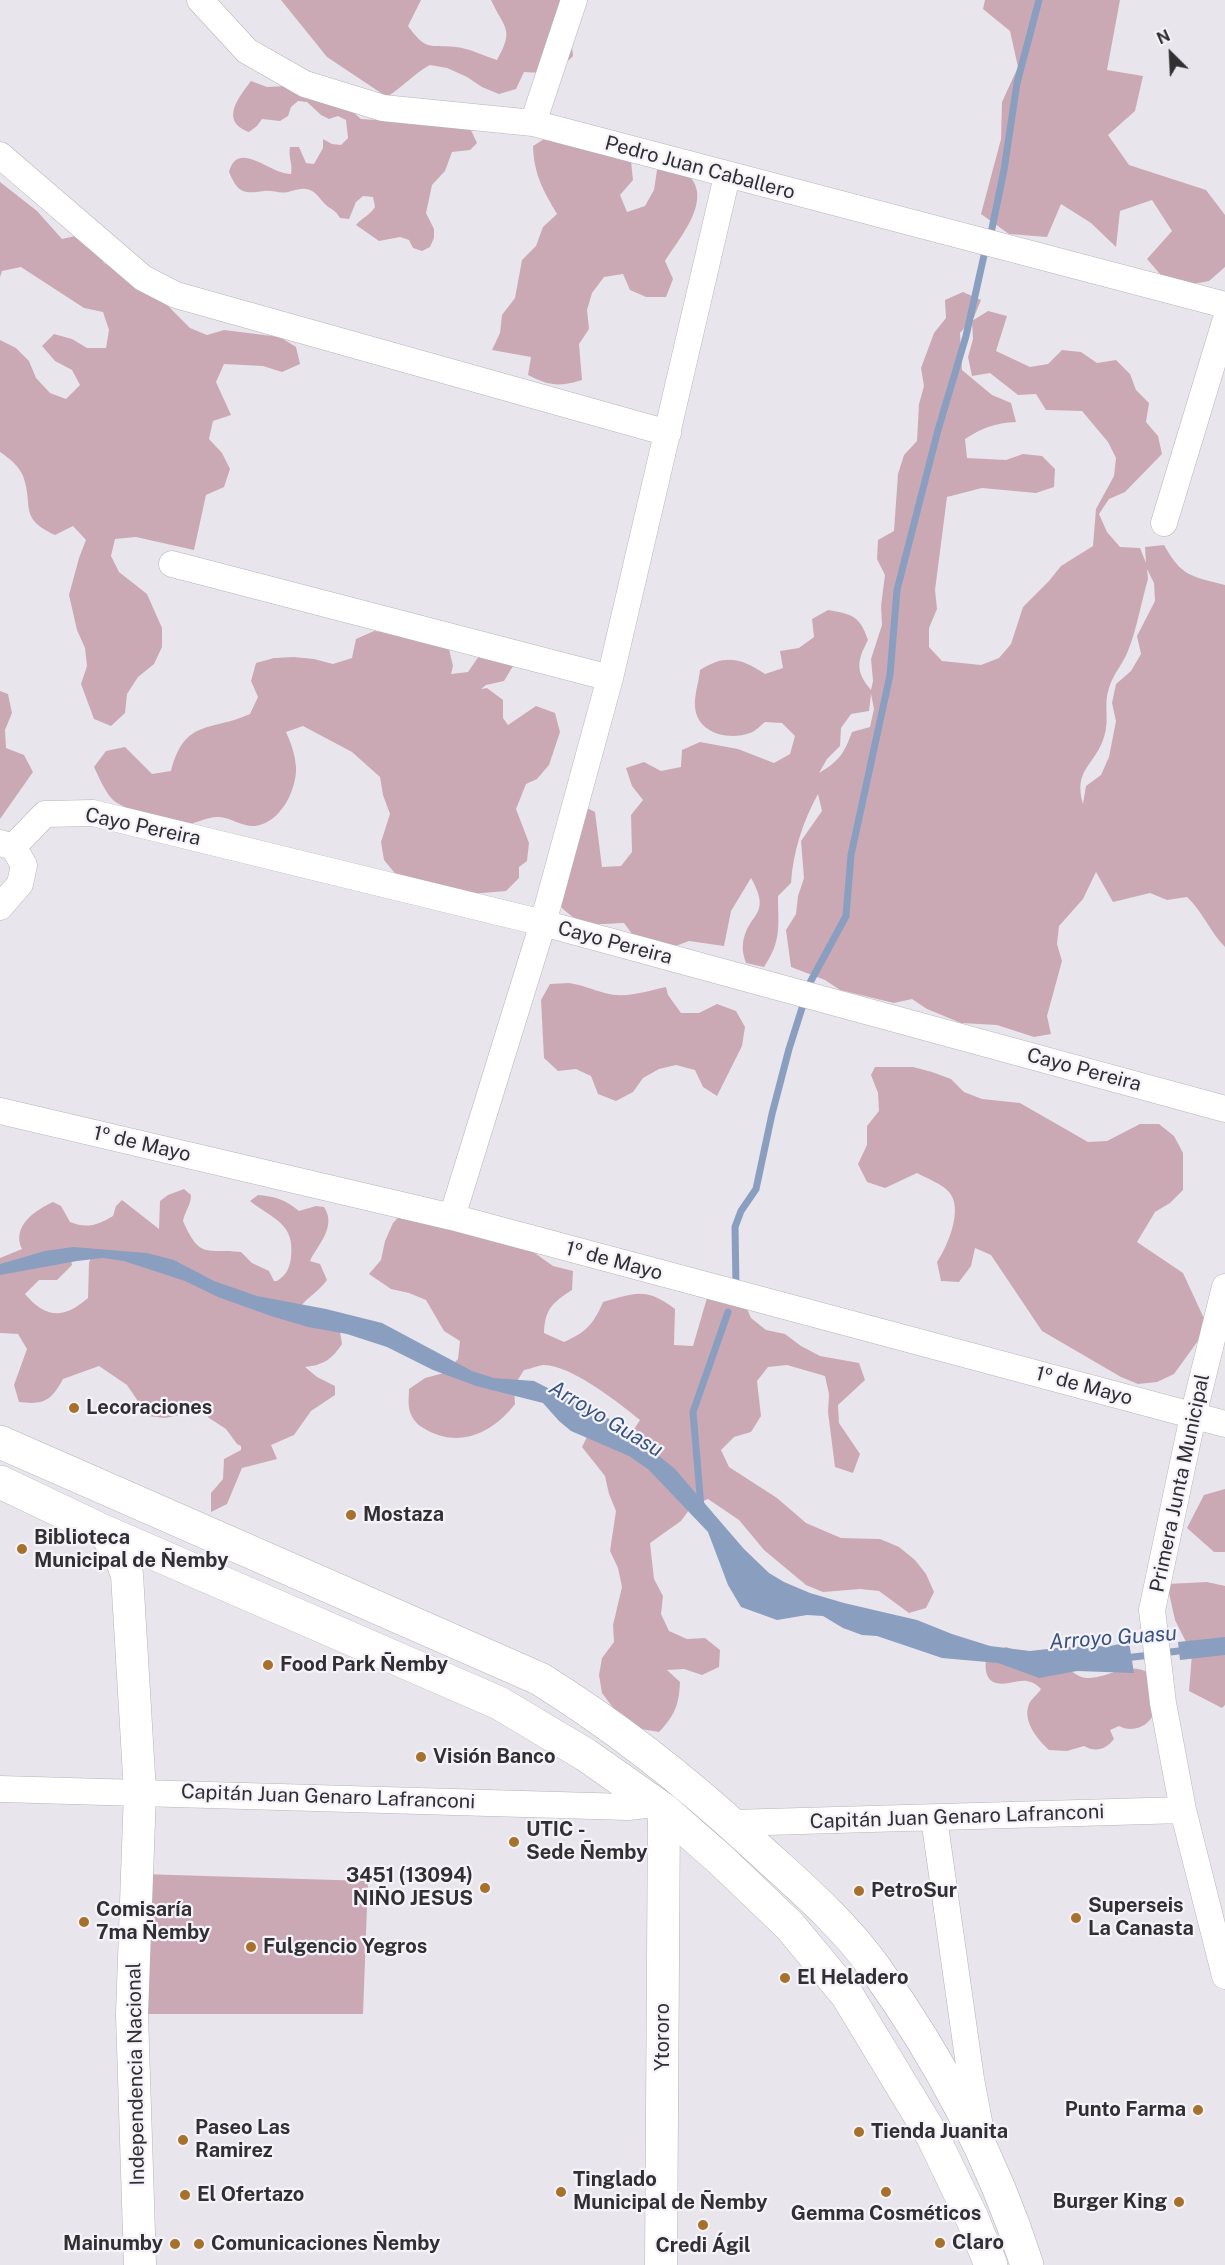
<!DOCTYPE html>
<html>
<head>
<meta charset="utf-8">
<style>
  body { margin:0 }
  #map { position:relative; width:1225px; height:2265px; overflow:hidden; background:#e9e5ed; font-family:"Public Sans",sans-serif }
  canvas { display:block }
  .north { position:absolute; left:1141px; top:24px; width:60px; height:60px; -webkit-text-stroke:4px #f6f2fa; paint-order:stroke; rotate:336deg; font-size:16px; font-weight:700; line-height:24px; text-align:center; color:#302f32 }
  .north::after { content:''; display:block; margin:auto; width:21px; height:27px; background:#302f32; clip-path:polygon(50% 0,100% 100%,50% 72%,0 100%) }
</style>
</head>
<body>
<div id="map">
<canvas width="1225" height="2265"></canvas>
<div class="north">N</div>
</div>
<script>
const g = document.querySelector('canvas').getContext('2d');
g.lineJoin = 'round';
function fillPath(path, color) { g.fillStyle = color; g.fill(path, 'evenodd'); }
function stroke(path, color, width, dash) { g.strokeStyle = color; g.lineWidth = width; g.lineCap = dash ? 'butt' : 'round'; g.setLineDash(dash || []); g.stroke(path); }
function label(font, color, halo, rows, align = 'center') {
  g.font = font + ' "Public Sans",sans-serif'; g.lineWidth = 4.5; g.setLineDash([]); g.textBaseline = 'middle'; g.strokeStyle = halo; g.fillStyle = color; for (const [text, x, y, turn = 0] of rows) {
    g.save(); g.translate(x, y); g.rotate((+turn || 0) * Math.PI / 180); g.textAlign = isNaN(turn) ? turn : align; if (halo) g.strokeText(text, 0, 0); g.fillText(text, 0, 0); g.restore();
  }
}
const green = new Path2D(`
  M 281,0 L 421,0 L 408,26 C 427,52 428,44 456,47 C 469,48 484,56 497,60 C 515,28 504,29 491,0 L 567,0 L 573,56 C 555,74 550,74 524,72 L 516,89 L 499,94 L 482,87 L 467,77 L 447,68 L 430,65 C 413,74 403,87 387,97 L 327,57 Z
  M 985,0 L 1120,0 L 1107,70 L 1143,76 L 1135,111 L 1108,135 L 1129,165 L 1206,190 L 1225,215 L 1225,267 L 1209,281 L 1172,288 L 1147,259 L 1172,231 L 1152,200 L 1120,211 L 1116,247 L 1091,223 L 1061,204 L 1047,237 L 1009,234 L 981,214 L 1001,139 L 1002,102 L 1018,67 L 1010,31 L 983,9 Z
  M 251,81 L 267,87 L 286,86 L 340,101 L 361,119 L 469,126 L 477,143 L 470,150 L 452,152 L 445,171 L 432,185 L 426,213 L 434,229 L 434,238 L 430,247 L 422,251 L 413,248 L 409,240 L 400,237 L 379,241 L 356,225 C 362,218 370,215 375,207 L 373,197 L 363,196 L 356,202 L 349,219 L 340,218 C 336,211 333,210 327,206 C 320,200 316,190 306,189 C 300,188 293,191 288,192 C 280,194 272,190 264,191 C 243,194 238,193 229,172 C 238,139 269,174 291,174 C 293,164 288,157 290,147 L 299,147 L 306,163 L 314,164 L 323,148 L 323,139 L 332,144 L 341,145 L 348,138 L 346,120 L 338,116 L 329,119 L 321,115 L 307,102 L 298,101 L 291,107 L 288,116 L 280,121 L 262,119 L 257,126 L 249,132 C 219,121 239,97 251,81 Z
  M 549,136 L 631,161 L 633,180 L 620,195 L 627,212 L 645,206 L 654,190 L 657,170 L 675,167 C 680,170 688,174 691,178 C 711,203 678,240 665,261 L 673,279 L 666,297 L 646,297 L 630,290 L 623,274 L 604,277 L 592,293 L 587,310 L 589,329 L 579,344 L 582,380 C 559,387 550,386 528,375 L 531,357 L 492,350 L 500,333 L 502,315 L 515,298 L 522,260 L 536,246 L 543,227 L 557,214 C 543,190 534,175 533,146 Z
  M 0,182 L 37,211 L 62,239 L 80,235 L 95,247 L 104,263 L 122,271 L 151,289 L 190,328 L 207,335 L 224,330 L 280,337 L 296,347 L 300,364 L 282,372 L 263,366 L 224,364 L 216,382 L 231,415 L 213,421 L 209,439 L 222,453 L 230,469 L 224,487 L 206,495 L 194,550 L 136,537 L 115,539 L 111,556 L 119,572 L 147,594 L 162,628 L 162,647 L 154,664 L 138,677 L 127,694 L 125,713 L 111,726 L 94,719 L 81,684 L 87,666 L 85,648 L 77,630 L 69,595 L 79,558 L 86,540 L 73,526 L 55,535 C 18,518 34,506 23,476 C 19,466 9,458 0,452 L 0,340 L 16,348 L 29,361 L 36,378 L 50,393 L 66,399 L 80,385 L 72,370 L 55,361 L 42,346 L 54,334 L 72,339 L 87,348 L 106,348 L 109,330 L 103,312 L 84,308 L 21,267 L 2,271 L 0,277 Z
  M 963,292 L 981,300 L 974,317 L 960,333 L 962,370 L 992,395 L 1011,403 L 1016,422 C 995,423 982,428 965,439 L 967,458 L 1006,460 L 1023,454 L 1042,456 L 1055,469 L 1054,487 L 1036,493 L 982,488 L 947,497 L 935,590 L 937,609 L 929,628 L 929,647 L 942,661 L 981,665 L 999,658 L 1011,644 L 1023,607 L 1049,581 L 1061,566 L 1093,546 L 1096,509 L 1114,476 L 1116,458 L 1108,442 L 1082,411 L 1046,410 L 1036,394 L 1018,395 L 990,373 L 972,376 L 968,357 L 973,339 L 972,321 L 988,311 L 1007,316 L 996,351 L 1030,367 L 1048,364 L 1062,350 L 1081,352 L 1097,363 L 1116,360 L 1130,374 L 1136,390 L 1149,403 L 1146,422 L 1158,436 L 1162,454 L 1125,492 L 1109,499 L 1099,514 L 1107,532 L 1120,547 L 1140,548 L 1146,563 L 1145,547 L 1164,545 C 1182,577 1191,576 1225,585 L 1225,947 C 1210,932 1203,912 1187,897 L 1167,900 L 1150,893 L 1113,902 L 1096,872 L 1083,899 L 1059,926 L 1057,944 L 1062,961 L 1047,1016 L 1051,1034 L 1034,1037 L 997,1025 L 961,1023 L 927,1009 L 912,999 L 894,1003 L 840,990 L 825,980 L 791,967 L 786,930 L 796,914 L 798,896 L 804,878 L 801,841 L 822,811 L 818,794 C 803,821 793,852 791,883 L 778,896 C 778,927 782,940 764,967 L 746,963 C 744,957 742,950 743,944 C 747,912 773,917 751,878 L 731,911 L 724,946 L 689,941 L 673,947 L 635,938 L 624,923 C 592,924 582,929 557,903 L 577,803 L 595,812 L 602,867 L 621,866 L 632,852 L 631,815 L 643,800 L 632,786 L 626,768 L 644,762 L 661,771 L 681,767 L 682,750 L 700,742 L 738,749 L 774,763 L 790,754 L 795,736 L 782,723 L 765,722 C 761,725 755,732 750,733 C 728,741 697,733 695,707 C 694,696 699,681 700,670 C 725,654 741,658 765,674 L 783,668 L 780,651 L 799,648 L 814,637 L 812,619 L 828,610 C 852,614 860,616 868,640 C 857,661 855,671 871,690 L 873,681 L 871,659 L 882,625 L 881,606 L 885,575 L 877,559 L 878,540 L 894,531 L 898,474 L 904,455 L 917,441 L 919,404 L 924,386 L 921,368 L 934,333 L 946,318 L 945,300 ZM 1147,569 L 1154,583 L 1155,601 L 1137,636 L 1141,654 L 1131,671 L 1116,684 L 1112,703 L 1116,721 L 1109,757 L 1101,775 L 1086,786 L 1083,804 C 1073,769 1095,766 1104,737 C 1110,720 1103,705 1109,688 C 1113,674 1123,664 1128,651 C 1137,628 1141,603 1148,579 ZM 871,694 L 874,709 L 870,727 L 852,732 C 844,754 839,761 819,773 L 827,759 L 840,746 L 841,728 L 851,714 L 869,711 Z
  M 374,631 L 392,633 L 448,645 L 453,666 L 451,674 L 468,672 L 479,656 L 500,653 L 513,666 L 504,681 L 486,685 L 481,689 L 487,688 L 503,700 L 503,718 L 508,725 L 536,706 L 555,713 L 560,732 L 549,765 L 537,779 L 526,784 L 516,809 L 529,843 L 527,861 L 519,867 L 519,878 L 506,891 L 470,894 L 398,877 L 384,860 L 381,842 L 390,814 L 383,795 L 380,777 L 352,752 L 303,726 L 286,732 C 291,743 295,754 296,767 C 297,789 281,823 255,826 C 243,827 231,818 220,817 C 207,816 196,824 184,825 C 172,826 120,808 112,799 C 104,790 99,777 94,767 L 106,751 L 125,747 L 152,774 L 171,771 C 185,718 210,732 250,714 L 258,697 L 251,681 L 256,663 L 274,658 L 294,657 L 314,659 L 333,664 L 352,658 L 356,639 Z
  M 0,691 L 8,694 L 12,713 L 5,730 L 6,748 L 24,755 L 33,772 L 0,819 Z
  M 569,983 C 583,985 593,990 605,993 C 626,999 646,991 666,987 L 668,995 L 681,1013 L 699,1013 L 717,1004 L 736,1011 L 745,1027 L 742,1046 L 717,1096 L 703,1087 L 695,1070 L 676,1065 L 659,1069 L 643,1078 L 633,1092 L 616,1101 L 598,1094 L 591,1076 L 576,1069 L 558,1071 L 544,1058 L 541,1000 L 550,984 Z
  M 875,1067 L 913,1067 L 932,1072 L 951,1079 L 964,1092 L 982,1099 L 1020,1103 L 1088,1142 L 1107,1141 L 1140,1124 L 1159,1124 L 1174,1136 L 1183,1153 L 1183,1190 L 1170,1203 L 1155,1212 L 1137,1242 L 1183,1273 L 1208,1327 L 1174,1374 L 1157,1382 L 1138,1384 L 1121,1377 L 1042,1331 L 991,1255 L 975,1248 L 971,1266 L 959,1282 L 941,1281 L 937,1262 C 947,1247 964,1209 949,1192 C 942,1184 926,1178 917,1173 L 885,1188 L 867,1182 L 858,1164 L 867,1145 L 867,1126 L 879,1111 L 878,1093 L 871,1075 Z
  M 184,1189 L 191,1195 C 191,1205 185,1211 183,1221 C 200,1260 206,1248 241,1252 L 252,1263 L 269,1271 L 274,1281 L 277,1281 C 286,1275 289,1270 291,1258 C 295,1223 274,1220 250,1201 L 258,1195 C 274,1196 286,1200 299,1211 L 316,1206 L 324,1207 C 337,1227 318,1244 310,1261 L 320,1264 L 327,1280 C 319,1291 308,1297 300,1307 L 339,1326 L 342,1344 C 332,1359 324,1365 305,1367 L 317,1377 L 335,1386 L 335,1395 L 311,1411 L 294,1435 L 271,1445 L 277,1459 L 242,1468 L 227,1504 L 211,1512 L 211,1493 L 223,1479 L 224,1459 L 241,1450 L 241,1446 L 237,1444 L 226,1429 L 209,1418 L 196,1404 L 186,1408 L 180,1415 L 165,1418 L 148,1416 L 127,1385 L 99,1366 L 63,1379 C 51,1401 44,1405 19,1402 L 14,1385 L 27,1349 L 18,1334 L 0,1333 L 0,1258 L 22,1249 C 11,1227 35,1210 53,1202 L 61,1206 L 70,1222 C 87,1229 98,1225 113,1216 L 116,1206 L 122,1200 L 159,1229 L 160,1201 L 168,1195 ZM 94,1250 L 89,1263 L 88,1298 C 64,1319 46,1319 25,1294 L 39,1280 L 57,1280 L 72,1265 L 70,1253 Z
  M 406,1209 L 522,1244 L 553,1266 L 573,1271 L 572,1290 C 552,1303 545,1309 544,1333 L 564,1342 C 586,1332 593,1325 603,1302 C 636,1293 645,1287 675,1309 L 674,1345 L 693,1346 L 709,1291 L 743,1300 L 751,1318 L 766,1330 L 785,1334 L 801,1346 L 820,1356 L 859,1363 L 865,1380 L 838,1405 L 839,1423 L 860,1454 L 853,1473 L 835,1467 L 828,1412 L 829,1394 L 825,1376 L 787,1365 L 768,1367 L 757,1381 L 761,1416 L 751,1432 L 734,1437 L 721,1450 L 729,1467 L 777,1498 L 806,1523 L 841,1538 L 880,1539 L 899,1547 L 915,1560 L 926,1574 L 934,1592 L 926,1608 L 909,1613 L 879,1591 L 860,1589 L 823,1592 L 806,1585 L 764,1550 L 739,1520 L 708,1499 L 692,1506 L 681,1521 L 650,1543 L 654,1579 L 663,1596 L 661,1614 L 669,1631 L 687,1639 L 705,1638 L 720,1650 L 719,1667 L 702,1675 L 684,1669 L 667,1670 L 680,1682 C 679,1705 675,1715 659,1732 L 641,1729 L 623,1721 L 602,1693 L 599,1675 L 602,1658 L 614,1642 L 613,1625 L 622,1587 L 618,1568 L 610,1551 L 616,1511 L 609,1494 L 605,1476 L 582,1447 L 591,1429 L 629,1437 L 640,1420 C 619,1403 570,1364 543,1365 C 537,1366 530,1369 524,1370 L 514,1386 L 515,1404 C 493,1433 459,1449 425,1429 C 417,1425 411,1418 409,1408 C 408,1402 409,1395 409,1389 L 425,1378 L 444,1373 L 458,1359 L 460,1341 L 444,1331 L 426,1300 L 409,1293 L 391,1289 L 369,1274 L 381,1260 L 385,1241 L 393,1223 Z
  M 1225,1489 L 1225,1552 L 1214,1552 L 1187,1528 L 1204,1495 Z
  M 1207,1582 L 1225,1586 L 1225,1705 L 1222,1708 L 1189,1691 L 1192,1654 L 1175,1620 L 1167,1584 Z
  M 1006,1647 C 1025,1654 1047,1658 1065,1667 C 1074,1672 1079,1679 1090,1678 C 1113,1676 1126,1661 1150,1673 C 1151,1684 1155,1697 1155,1707 C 1154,1725 1133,1734 1119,1726 L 1110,1730 L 1114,1739 C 1106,1749 1096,1753 1084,1746 L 1067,1751 L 1049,1750 C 1038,1740 1022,1721 1029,1704 C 1031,1699 1038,1694 1041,1689 C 1025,1672 1012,1687 996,1683 C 984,1680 984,1663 988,1654 Z
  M 141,1874 L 368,1881 L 363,2014 L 132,2014 Z`);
const water = new Path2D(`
  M 73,1247 L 147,1253 L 174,1260 L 214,1281 L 257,1296 L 326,1309 L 382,1323 L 472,1371 L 494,1378 L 534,1381 L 621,1425 L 675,1469 L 744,1549 L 769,1573 L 784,1582 L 810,1593 L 844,1603 L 917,1620 L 952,1634 L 990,1646 L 1030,1651 L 1065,1647 L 1110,1646 L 1129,1642 L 1134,1673 L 1077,1671 L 1039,1678 L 998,1663 L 942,1658 L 877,1636 L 862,1635 L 843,1628 L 823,1616 L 807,1615 L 777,1620 L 741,1607 L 728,1585 L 708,1532 L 649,1470 L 629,1456 L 571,1431 L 559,1421 L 543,1403 L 476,1386 L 433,1370 L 387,1347 L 347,1334 L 308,1327 L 271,1316 L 218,1297 L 185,1281 L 124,1261 L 103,1258 L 77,1261 L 0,1275 L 0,1264 L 45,1251 Z
  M 1225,1637 L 1225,1655 L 1180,1660 L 1178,1642 Z`);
const stream = new Path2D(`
  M 990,238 L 1004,170 L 1017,83 L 1039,0
  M 806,990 L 846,916 L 851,855 L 890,675 L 897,590 L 938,430 L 966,336 L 985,251
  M 736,1286 L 735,1227 L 741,1211 L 756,1189 L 772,1114 L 789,1049 L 802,1008
  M 701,1507 L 693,1412 L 728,1312
  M 1162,1653 L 1187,1650
  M 1124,1658 L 1151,1655`);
const minor = new Path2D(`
  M 200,0 L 247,51 L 305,84 L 383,108 L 533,123 L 1225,305
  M 533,123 L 574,0
  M 0,155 L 143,278 L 176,295 L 668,433
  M 1164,523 L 1225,322
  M 172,564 L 610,678
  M 0,843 L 13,847 L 24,865 L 20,884 L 0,907
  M 13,847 L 45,814 L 93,813 L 543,923 L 1225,1109
  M 0,1111 L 452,1217 L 1225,1424
  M 452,1217 L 543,923 L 610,678 L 727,176
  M 1225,1287 L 1193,1416 L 1152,1610 L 1163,1703 L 1183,1810 L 1225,1976
  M 0,1789 L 628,1807 L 656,1804
  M 934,1818 L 971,2079 L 981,2132
  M 732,1823 L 1183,1810`);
const tertiary = new Path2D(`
  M 103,1531 L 119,1553 L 127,1575 L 140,1792 L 132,2014 L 140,2265
  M 661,2265 L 664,1810`);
const trunk = new Path2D(`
  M 0,1442 L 540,1679 C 615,1726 683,1779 748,1839 C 792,1880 840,1919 875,1968 C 940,2059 993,2159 1027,2265
  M 0,1482 L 103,1531 L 499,1703 L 586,1755 L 664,1810 L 721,1860 L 790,1926 L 847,1995 L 933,2137 L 972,2218 L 991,2265`);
const markers = [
  [74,1408,6,"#a6712b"],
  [351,1515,6,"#a6712b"],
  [22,1549,6,"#a6712b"],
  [268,1665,6,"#a6712b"],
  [421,1757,6,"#a6712b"],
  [514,1842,6,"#a6712b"],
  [485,1888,6,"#a6712b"],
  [859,1891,6,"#a6712b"],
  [1076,1918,6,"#a6712b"],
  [84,1922,6,"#a6712b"],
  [251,1947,6,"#a6712b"],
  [785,1978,6,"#a6712b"],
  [1198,2110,6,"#a6712b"],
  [859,2132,6,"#a6712b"],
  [183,2140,6,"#a6712b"],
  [561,2192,6,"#a6712b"],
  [886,2192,6,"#a6712b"],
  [185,2195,6,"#a6712b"],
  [1179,2202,6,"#a6712b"],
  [703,2225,6,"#a6712b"],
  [940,2243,6,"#a6712b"],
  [175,2244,6,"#a6712b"],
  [199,2244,6,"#a6712b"]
];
const streetNames = [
  ["Pedro Juan Caballero",700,168,15],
  ["Cayo Pereira",143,827,12],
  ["Cayo Pereira",615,943,15],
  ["Cayo Pereira",1084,1070,15],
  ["1º de Mayo",142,1144,13],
  ["1º de Mayo",614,1261,15],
  ["1º de Mayo",1084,1386,15],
  ["Primera Junta Municipal",1180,1483,-78],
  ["Capitán Juan Genaro Lafranconi",328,1797,2],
  ["Capitán Juan Genaro Lafranconi",957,1817,-2],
  ["Ytororo",663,2037,-90],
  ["Independencia Nacional",136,2074,-91]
];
const poiNames = [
  ["Lecoraciones",86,1408],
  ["Mostaza",363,1515],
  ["Biblioteca",34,1538],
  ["Municipal de Ñemby",34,1561],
  ["Food Park Ñemby",280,1665],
  ["Visión Banco",433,1757],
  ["UTIC -",526,1830],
  ["Sede Ñemby",526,1853],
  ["3451 (13094)",473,1876,"right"],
  ["NIÑO JESUS",473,1899,"right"],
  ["PetroSur",871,1891],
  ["Superseis",1088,1906],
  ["La Canasta",1088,1929],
  ["Comisaría",96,1910],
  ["7ma Ñemby",96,1933],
  ["Fulgencio Yegros",263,1947],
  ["El Heladero",797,1978],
  ["Punto Farma",1186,2110,"right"],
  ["Paseo Las",195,2128],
  ["Ramirez",195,2151],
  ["Tienda Juanita",871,2132],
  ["Tinglado",573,2180],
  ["Municipal de Ñemby",573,2203],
  ["El Ofertazo",197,2195],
  ["Burger King",1167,2202,"right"],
  ["Gemma Cosméticos",886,2214,"center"],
  ["Claro",952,2243],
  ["Mainumby",163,2244,"right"],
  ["Comunicaciones Ñemby",211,2244],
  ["Credi Ágil",703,2246,"center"]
];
const waterNames = [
  ["Arroyo Guasu",606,1419,31],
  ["Arroyo Guasu",1113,1638,-4]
];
fillPath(green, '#cba9b4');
fillPath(water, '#8a9fbf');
stroke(stream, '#8a9fbf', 7);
stroke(minor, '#b6b3ba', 27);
stroke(tertiary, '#b6b3ba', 33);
stroke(trunk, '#b6b3ba', 34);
stroke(minor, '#fff', 26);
stroke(tertiary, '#fff', 32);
stroke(trunk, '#fff', 33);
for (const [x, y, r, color] of markers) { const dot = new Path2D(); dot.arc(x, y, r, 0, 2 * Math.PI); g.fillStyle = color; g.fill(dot); stroke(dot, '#f6f2fa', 2); }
label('20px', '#302f32', '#f6f2fa', streetNames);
label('bold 20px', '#302f32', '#f6f2fa', poiNames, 'left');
label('italic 21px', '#365481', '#f6f2fa', waterNames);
</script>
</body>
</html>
